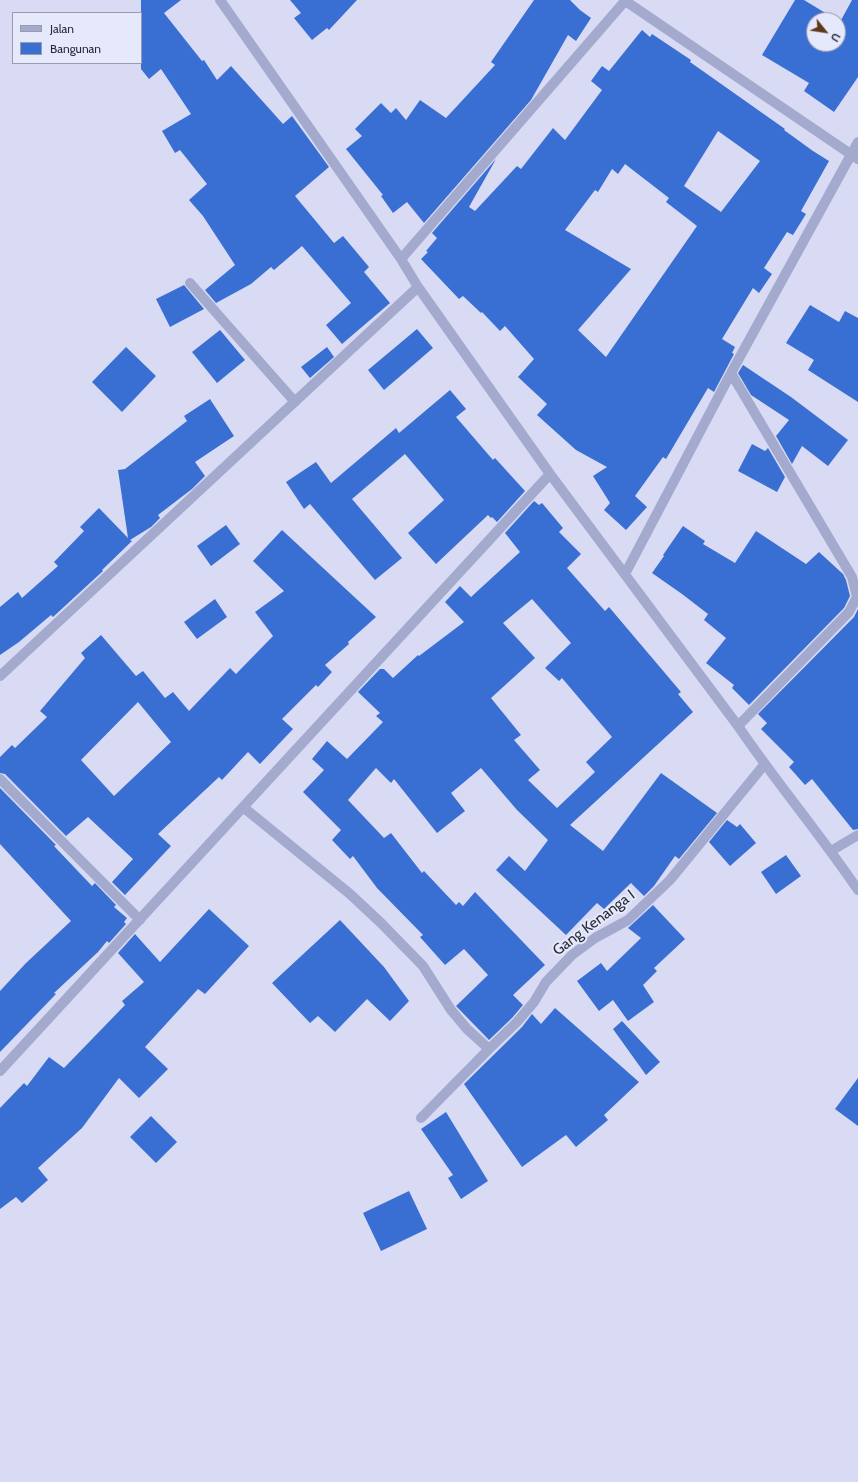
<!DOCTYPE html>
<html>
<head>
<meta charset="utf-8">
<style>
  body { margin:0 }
  #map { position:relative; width:858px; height:1482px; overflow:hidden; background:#d9dbf4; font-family:Cabin,sans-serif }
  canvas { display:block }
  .legend { position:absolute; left:12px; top:12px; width:130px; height:52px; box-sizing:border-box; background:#e6e8fb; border:1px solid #999cad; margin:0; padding:5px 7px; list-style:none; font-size:12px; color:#262b38 }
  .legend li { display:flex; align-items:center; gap:8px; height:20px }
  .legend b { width:20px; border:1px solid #999cad }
  .north { position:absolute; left:806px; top:12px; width:40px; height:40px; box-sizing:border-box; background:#e6e8fb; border:1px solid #999cad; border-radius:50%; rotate:120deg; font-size:11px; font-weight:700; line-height:16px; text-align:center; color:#262b38 }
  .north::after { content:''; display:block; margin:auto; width:14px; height:18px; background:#5e3917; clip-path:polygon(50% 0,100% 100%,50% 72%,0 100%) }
</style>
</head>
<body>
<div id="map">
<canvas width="858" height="1482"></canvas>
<ul class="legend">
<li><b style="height:5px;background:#a4aace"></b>Jalan</li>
<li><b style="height:11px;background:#396fd3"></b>Bangunan</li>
</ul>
<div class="north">U</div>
</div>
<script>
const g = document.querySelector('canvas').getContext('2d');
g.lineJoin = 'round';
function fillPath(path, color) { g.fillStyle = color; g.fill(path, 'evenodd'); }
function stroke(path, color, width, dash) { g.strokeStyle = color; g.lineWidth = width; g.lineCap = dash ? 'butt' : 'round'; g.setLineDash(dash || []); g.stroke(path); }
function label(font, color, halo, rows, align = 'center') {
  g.font = font + ' Cabin,sans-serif'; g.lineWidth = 4; g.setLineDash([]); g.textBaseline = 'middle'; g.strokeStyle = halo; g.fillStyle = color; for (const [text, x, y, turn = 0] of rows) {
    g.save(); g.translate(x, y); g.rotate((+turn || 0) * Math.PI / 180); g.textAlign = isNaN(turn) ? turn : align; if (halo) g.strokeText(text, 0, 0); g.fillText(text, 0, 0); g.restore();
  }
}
const building = new Path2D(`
  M 141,0 L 181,0 L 164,13 L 202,61 L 204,60 L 217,80 L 231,66 L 283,124 L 292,116 L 329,167 L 295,196 L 334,243 L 343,236 L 369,267 L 364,272 L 390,303 L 342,344 L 326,325 L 351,303 L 302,246 L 274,270 L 271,267 L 251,284 L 216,303 L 205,290 L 235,265 L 203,216 L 189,200 L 207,184 L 180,150 L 175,153 L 162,131 L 191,114 L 161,69 L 149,79 L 141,69 Z
  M 290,0 L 357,0 L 329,30 L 327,28 L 312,40 L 294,18 L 301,13 Z
  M 534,0 L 570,0 L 580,10 L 591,18 L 576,41 L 568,35 L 531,100 L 424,223 L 407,202 L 393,213 L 381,196 L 383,195 L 346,149 L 362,136 L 355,129 L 381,103 L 391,113 L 396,108 L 406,120 L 420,100 L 446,118 L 495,65 L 491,62 Z
  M 795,0 L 804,0 L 837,20 L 814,20 L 814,44 L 838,44 L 838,21 L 840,22 L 852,0 L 858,0 L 858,77 L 834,112 L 804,91 L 809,83 L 762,55 Z
  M 642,30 L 650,37 L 652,34 L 691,60 L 690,62 L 785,129 L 784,130 L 813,151 L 829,161 L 801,211 L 806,214 L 793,235 L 787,232 L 764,268 L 772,274 L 759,293 L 753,288 L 722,339 L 735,347 L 732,353 L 734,354 L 714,392 L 708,388 L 666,459 L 663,457 L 635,496 L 647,507 L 626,530 L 604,510 L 610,503 L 593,476 L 607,467 L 576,450 L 537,415 L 547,404 L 518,377 L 534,359 L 505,326 L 500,331 L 482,312 L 481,313 L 463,296 L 459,299 L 421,259 L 428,252 L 426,251 L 437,238 L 432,233 L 496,159 L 469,207 L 475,211 L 517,166 L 521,169 L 553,128 L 565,140 L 602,90 L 591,81 L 602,66 L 609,71 ZM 718,131 L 760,161 L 721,212 L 684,186 ZM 625,164 L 669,198 L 666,202 L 697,226 L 606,357 L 578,330 L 631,269 L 565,230 L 595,190 L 598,192 L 612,169 L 618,174 Z
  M 184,285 L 204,309 L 170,327 L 156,299 Z
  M 810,305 L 839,322 L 845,311 L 858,318 L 858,402 L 808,370 L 814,360 L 786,343 Z
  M 417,329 L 433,348 L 384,390 L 368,370 Z
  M 220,330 L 245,360 L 217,383 L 192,352 Z
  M 126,347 L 156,376 L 122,412 L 92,382 Z
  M 327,347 L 334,357 L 310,378 L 301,367 Z
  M 743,365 L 791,397 L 848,440 L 828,466 L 802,446 L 792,464 L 776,436 L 789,420 L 751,395 L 738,373 Z
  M 450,390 L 466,409 L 456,417 L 493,460 L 495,458 L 525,491 L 497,522 L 492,517 L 491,518 L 488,515 L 436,564 L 408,533 L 444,500 L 405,454 L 352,499 L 402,558 L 375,580 L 310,504 L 304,509 L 286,482 L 316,462 L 331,483 L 396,428 L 399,433 Z
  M 210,399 L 234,436 L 195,462 L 205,476 L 192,489 L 158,515 L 160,518 L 151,527 L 130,540 L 132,541 L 102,570 L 103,571 L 53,617 L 51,615 L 19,642 L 0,655 L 0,607 L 18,592 L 22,598 L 58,566 L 54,562 L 84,531 L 80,527 L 99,508 L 128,538 L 118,470 L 125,469 L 187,421 L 184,416 Z
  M 752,444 L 765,451 L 768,448 L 785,477 L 777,492 L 738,471 Z
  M 534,501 L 539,505 L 542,503 L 563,528 L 559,532 L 581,554 L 567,568 L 605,611 L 609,607 L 681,692 L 678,694 L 693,712 L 570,825 L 603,851 L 661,773 L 717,813 L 679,859 L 675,856 L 654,886 L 644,896 L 631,883 L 604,909 L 597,903 L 566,935 L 496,870 L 509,856 L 525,871 L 548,840 L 517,810 L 481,768 L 451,793 L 465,811 L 437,833 L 394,779 L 391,783 L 376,768 L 348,800 L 384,838 L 391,833 L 422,873 L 424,871 L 456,905 L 459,902 L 463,906 L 475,892 L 545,965 L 513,995 L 523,1005 L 512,1018 L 489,1040 L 456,1006 L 488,975 L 464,949 L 445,965 L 420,937 L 423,935 L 377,888 L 353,856 L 350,859 L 332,840 L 341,830 L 303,792 L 324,770 L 312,759 L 327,741 L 347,759 L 383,722 L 376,716 L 380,713 L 358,692 L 380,669 L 384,669 L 393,678 L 418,655 L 419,656 L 464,622 L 445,602 L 460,586 L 471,597 L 520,552 L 505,533 ZM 532,599 L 571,643 L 545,668 L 559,681 L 562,678 L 612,737 L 586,762 L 595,772 L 557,808 L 528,780 L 540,770 L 514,740 L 521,735 L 491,698 L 535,658 L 503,623 Z
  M 226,525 L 240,544 L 211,566 L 197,546 Z
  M 683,526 L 705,541 L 703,544 L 735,563 L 756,531 L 806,564 L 819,552 L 843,574 L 846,580 L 850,596 L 844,608 L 749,705 L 732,688 L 734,685 L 706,663 L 726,638 L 704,620 L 708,614 L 682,594 L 652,573 L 664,556 L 663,555 Z
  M 282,530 L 376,617 L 348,642 L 349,644 L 325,665 L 332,672 L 318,687 L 316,685 L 282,719 L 293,729 L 260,764 L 248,752 L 222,780 L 219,777 L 158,834 L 171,846 L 125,895 L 112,882 L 133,859 L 88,817 L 66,836 L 5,774 L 0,773 L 0,757 L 12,745 L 15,748 L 47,717 L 40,711 L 85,658 L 81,653 L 101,635 L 136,676 L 143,671 L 165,698 L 173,692 L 189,711 L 230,668 L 236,674 L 273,636 L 255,612 L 284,591 L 253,561 ZM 138,702 L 171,742 L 114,796 L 81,760 Z
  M 215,599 L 227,617 L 197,639 L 184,622 Z
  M 858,609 L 858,829 L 853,830 L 812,779 L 805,785 L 789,767 L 794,762 L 761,729 L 767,723 L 758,714 L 854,617 Z
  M 0,788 L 56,845 L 54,846 L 92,886 L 95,883 L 116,905 L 114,907 L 127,918 L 124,922 L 126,924 L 109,943 L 107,941 L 98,952 L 54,993 L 56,994 L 0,1052 L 0,991 L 26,963 L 71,921 L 0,844 Z
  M 727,820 L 737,827 L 740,824 L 756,843 L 730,866 L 709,842 Z
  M 786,855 L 801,876 L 776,894 L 761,872 Z
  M 653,905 L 685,939 L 654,968 L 657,971 L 643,985 L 654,1002 L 628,1021 L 613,1000 L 599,1011 L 577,981 L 601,963 L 607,971 L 641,938 L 628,928 Z
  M 209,909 L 249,946 L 205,994 L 198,989 L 145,1047 L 168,1069 L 139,1098 L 119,1078 L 82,1128 L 38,1168 L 48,1180 L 22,1203 L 16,1197 L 0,1209 L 0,1108 L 24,1083 L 27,1086 L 49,1057 L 64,1068 L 125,1005 L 122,1001 L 144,982 L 118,953 L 135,934 L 160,962 Z
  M 340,920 L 384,967 L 409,1001 L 390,1021 L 367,999 L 335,1032 L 318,1016 L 310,1023 L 272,983 Z
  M 555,1008 L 639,1082 L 604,1115 L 608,1120 L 576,1147 L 566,1135 L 522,1167 L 464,1084 L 522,1027 L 532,1014 L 541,1024 Z
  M 622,1021 L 660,1062 L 646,1075 L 613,1029 Z
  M 858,1078 L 858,1126 L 835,1109 Z
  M 446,1112 L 488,1181 L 461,1199 L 448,1178 L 453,1175 L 421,1129 Z
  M 151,1116 L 177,1142 L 156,1163 L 130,1137 Z
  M 409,1191 L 427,1229 L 381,1251 L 363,1213 Z`);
const minor = new Path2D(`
  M 220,0 L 401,259 L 418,287 L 550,474 L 738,726 C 776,782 820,834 858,890
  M 624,0 L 858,159
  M 401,259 L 625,1
  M 190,283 L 295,402
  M 731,373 L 852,577 L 857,597 L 849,612 L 738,726
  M 625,574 L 731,373 L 858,142
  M 0,676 L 418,287
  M 0,779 L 140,920
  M 243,807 L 350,894 L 381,923 L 423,966 L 451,1010 L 467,1029 L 489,1049
  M 831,851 L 858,835
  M 0,1071 L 550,474
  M 421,1118 L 489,1049 L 517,1022 L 534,1002 L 546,982 L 572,955 L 595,938 L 628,920 L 670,880 L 764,765`);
const streetNames = [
  ["Gang Kenanga I",594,923,-37]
];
fillPath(building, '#396fd3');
stroke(minor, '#a4aace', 10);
label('15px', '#262b38', '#e6e8fb', streetNames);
</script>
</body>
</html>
